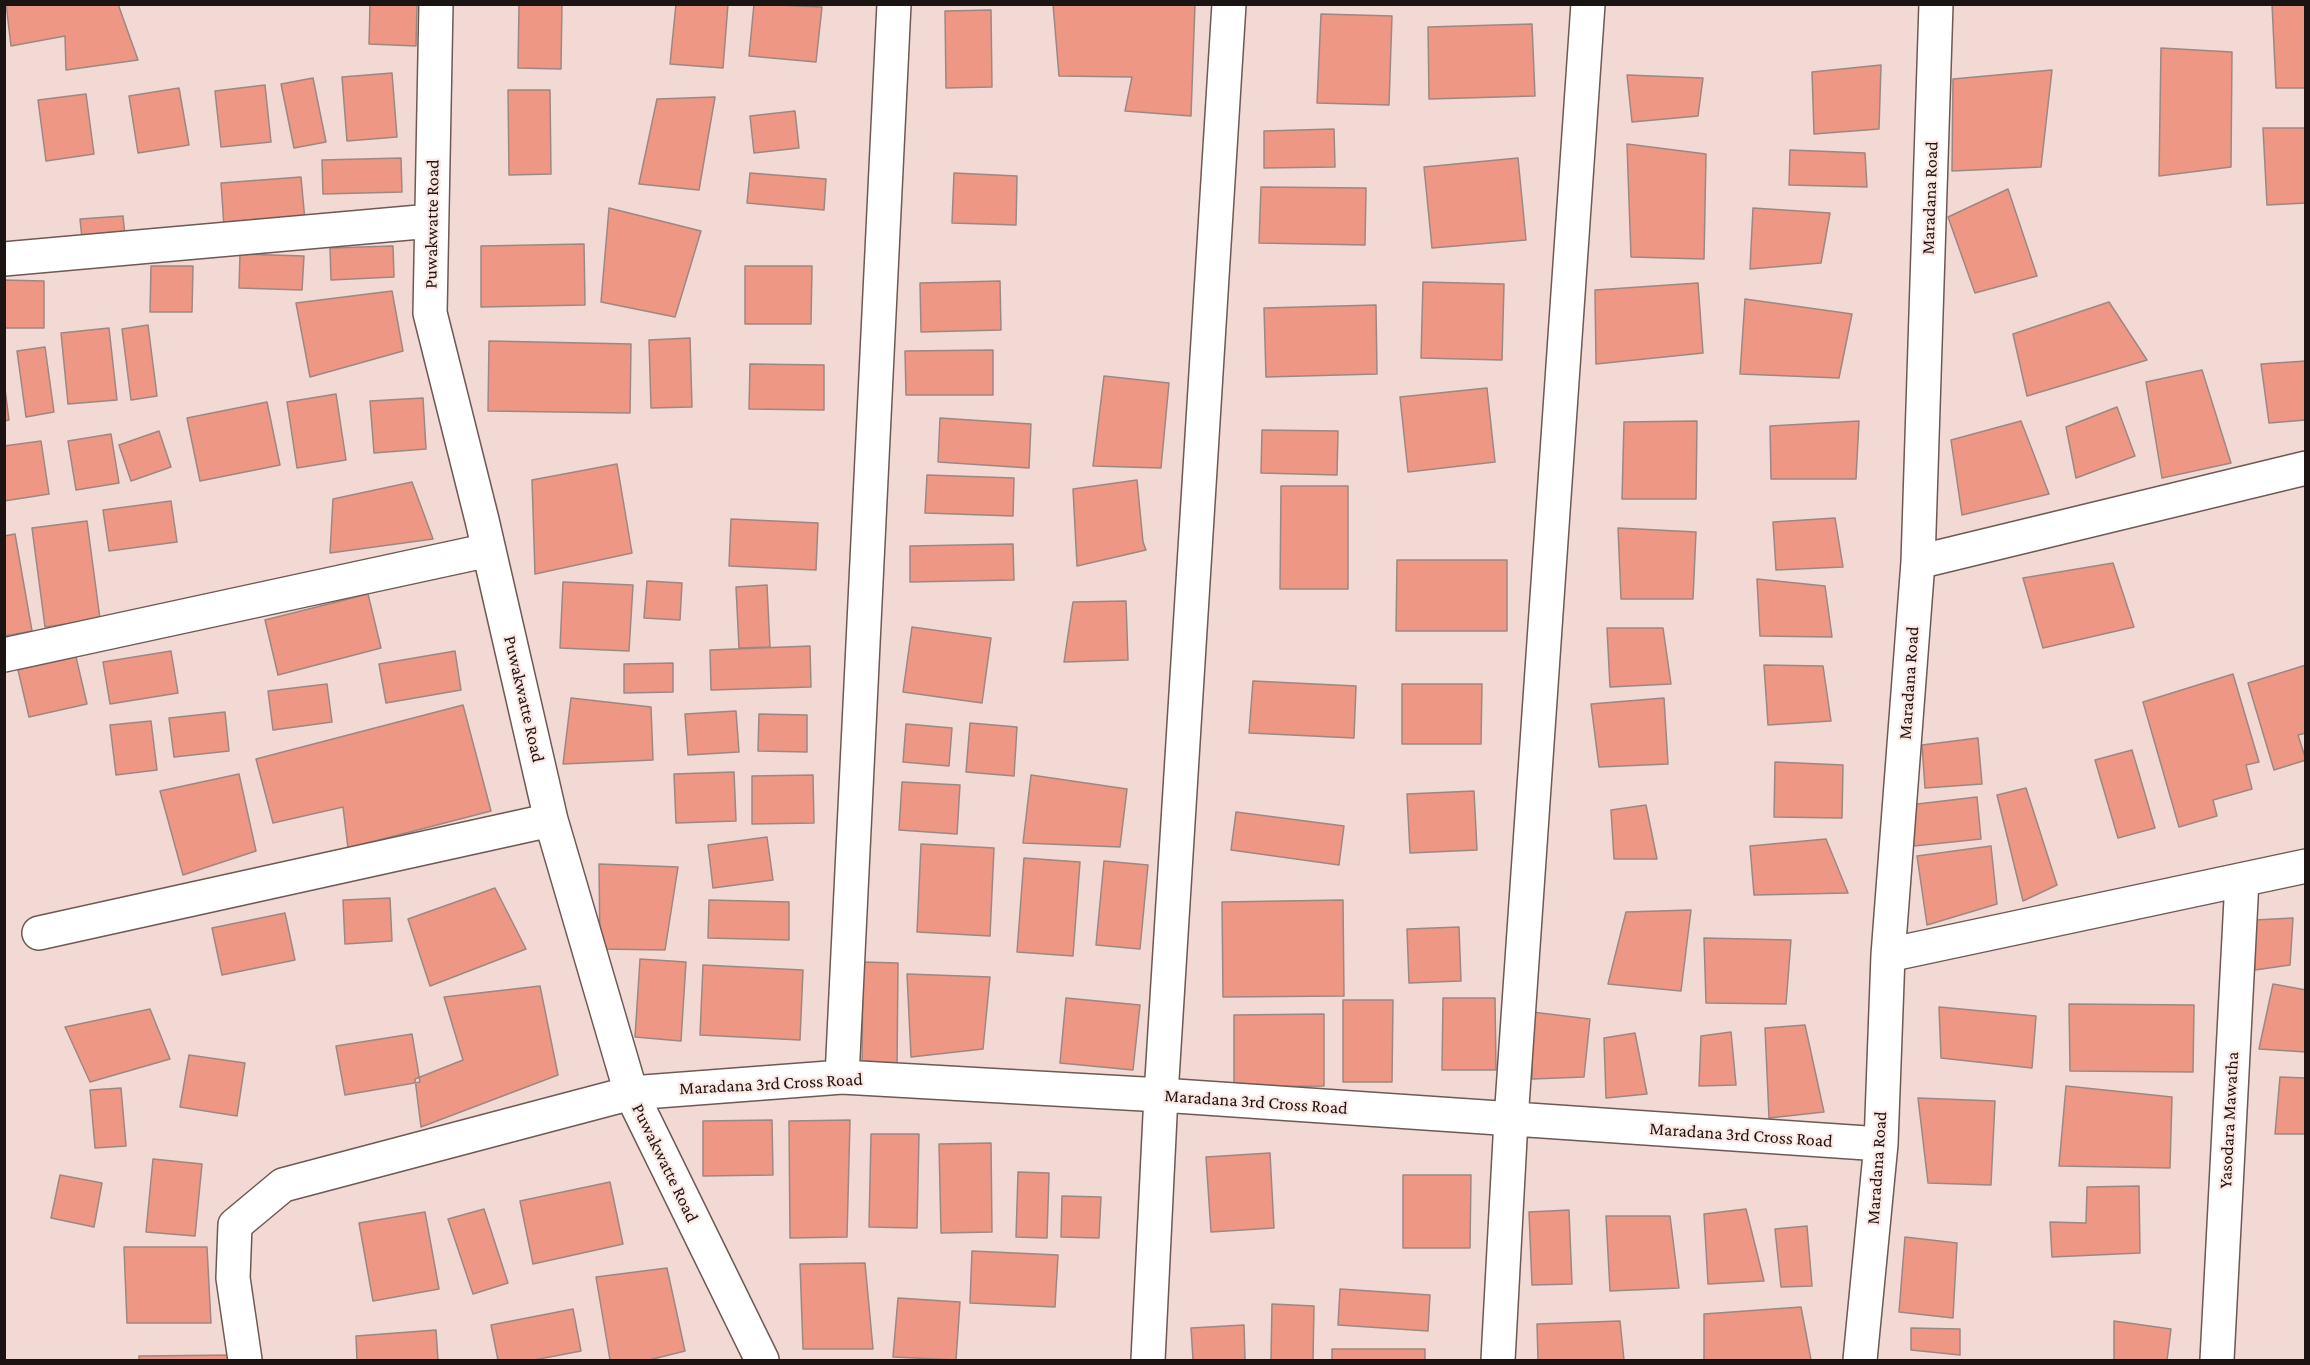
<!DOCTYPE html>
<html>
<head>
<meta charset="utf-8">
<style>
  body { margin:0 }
  #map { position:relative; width:2310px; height:1365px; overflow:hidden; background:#f2d9d3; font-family:"Crimson Pro",serif }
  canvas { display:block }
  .frame { position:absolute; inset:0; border:6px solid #1c1412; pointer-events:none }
</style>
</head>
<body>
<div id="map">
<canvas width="2310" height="1365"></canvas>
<div class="frame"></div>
</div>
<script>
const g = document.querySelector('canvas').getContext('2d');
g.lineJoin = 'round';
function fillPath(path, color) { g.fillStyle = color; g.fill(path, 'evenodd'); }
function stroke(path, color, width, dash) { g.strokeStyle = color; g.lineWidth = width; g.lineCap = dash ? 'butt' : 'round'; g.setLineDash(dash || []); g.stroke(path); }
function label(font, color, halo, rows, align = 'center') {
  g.font = font + ' "Crimson Pro",serif'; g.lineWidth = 4.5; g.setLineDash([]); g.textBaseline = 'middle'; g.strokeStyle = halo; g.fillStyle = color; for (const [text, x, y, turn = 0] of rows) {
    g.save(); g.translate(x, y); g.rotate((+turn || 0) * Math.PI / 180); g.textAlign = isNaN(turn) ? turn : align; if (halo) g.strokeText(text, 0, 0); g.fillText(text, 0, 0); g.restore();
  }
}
const building = new Path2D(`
  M 6,4 L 118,4 L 138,60 L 66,70 L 65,36 L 11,46 Z
  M 370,4 L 417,4 L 416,46 L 369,44 Z
  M 519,4 L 562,4 L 561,69 L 518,68 Z
  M 676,4 L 728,4 L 723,68 L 670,64 Z
  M 754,4 L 822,7 L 816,62 L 749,56 Z
  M 1053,4 L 1195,4 L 1191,116 L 1125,111 L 1132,77 L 1059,76 Z
  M 2272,4 L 2306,4 L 2306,88 L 2276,88 Z
  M 991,10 L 992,87 L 946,88 L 945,11 Z
  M 1321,14 L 1392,16 L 1389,105 L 1317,103 Z
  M 1532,24 L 1535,96 L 1429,99 L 1428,27 Z
  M 2161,48 L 2232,52 L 2231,167 L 2159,176 Z
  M 1881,65 L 1879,129 L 1814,134 L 1812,72 Z
  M 2052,70 L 2041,167 L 1952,171 L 1953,79 Z
  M 392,73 L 397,137 L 347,141 L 342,77 Z
  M 1627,75 L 1703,78 L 1698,116 L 1632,122 Z
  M 313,78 L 326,142 L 294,148 L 281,84 Z
  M 265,85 L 271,142 L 221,147 L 215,91 Z
  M 179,88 L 189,145 L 138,153 L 129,96 Z
  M 508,90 L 550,90 L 551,174 L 509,175 Z
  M 86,94 L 94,154 L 46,161 L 38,100 Z
  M 715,97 L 699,190 L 639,184 L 657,99 Z
  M 795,111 L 799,148 L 754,153 L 750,116 Z
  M 2263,128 L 2306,128 L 2306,203 L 2267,205 Z
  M 1334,129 L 1335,167 L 1264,168 L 1264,131 Z
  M 1627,144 L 1706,154 L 1704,259 L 1631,257 Z
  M 1790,150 L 1865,153 L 1867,187 L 1789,185 Z
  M 401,158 L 402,192 L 323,194 L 322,160 Z
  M 1518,158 L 1526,240 L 1432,248 L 1424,167 Z
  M 750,173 L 826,179 L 824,210 L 747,203 Z
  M 954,173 L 1017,176 L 1016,225 L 952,223 Z
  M 301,177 L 305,221 L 224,227 L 221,183 Z
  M 1261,187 L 1366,188 L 1365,245 L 1259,243 Z
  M 2008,189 L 2037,276 L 1975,293 L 1948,217 Z
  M 609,208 L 701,231 L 675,317 L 601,302 Z
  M 1753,208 L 1830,213 L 1821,263 L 1750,269 Z
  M 123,216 L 125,236 L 82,239 L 80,219 Z
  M 584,244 L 585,305 L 481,307 L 481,246 Z
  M 393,246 L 394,277 L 331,280 L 330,248 Z
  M 240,254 L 304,256 L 302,290 L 239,288 Z
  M 151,266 L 193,266 L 192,312 L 150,312 Z
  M 745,266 L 812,266 L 811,324 L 745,324 Z
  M 4,280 L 44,281 L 44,328 L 4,328 Z
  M 1000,281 L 1001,330 L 921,332 L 920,283 Z
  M 1423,282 L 1504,284 L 1502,360 L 1421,358 Z
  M 1698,283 L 1703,353 L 1596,364 L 1595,290 Z
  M 392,291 L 403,351 L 310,377 L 296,303 Z
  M 1745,299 L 1852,314 L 1839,378 L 1740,374 Z
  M 2109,302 L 2147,360 L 2027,396 L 2013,334 Z
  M 1376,305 L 1377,374 L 1266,377 L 1264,308 Z
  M 148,325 L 157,396 L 131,400 L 122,329 Z
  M 109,328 L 117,400 L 68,404 L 61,333 Z
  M 690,338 L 692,407 L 651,408 L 649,340 Z
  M 489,341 L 631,344 L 630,413 L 488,411 Z
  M 45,347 L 54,412 L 26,417 L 17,351 Z
  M 993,350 L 993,395 L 906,395 L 905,351 Z
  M 2306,361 L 2306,420 L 2269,423 L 2261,364 Z
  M 750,364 L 824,365 L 824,410 L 749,409 Z
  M 2202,370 L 2231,463 L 2162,478 L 2146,382 Z
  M 1104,376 L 1169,383 L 1161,468 L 1093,466 Z
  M 4,381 L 9,420 L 4,421 Z
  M 1487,388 L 1495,462 L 1408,472 L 1400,397 Z
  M 336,394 L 346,460 L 297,468 L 287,402 Z
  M 423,398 L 426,449 L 374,453 L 370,401 Z
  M 267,402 L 280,465 L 200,481 L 187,418 Z
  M 2117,407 L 2135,456 L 2076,478 L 2066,427 Z
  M 940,418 L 1031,424 L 1029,468 L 938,462 Z
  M 1697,421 L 1696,499 L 1622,499 L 1624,422 Z
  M 1859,421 L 1856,479 L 1771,479 L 1770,426 Z
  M 2021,421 L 2049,494 L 1962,515 L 1951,440 Z
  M 1262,430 L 1338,431 L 1337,475 L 1261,473 Z
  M 159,431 L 171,467 L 131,481 L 119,445 Z
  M 111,434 L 119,483 L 76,490 L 68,441 Z
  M 41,441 L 49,494 L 4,501 L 4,446 Z
  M 617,464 L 632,553 L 535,574 L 532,480 Z
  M 927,475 L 1014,478 L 1013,516 L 925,513 Z
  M 1137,480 L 1143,542 L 1146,550 L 1077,566 L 1073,489 Z
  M 412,482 L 433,539 L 330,553 L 333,499 Z
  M 1281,486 L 1348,486 L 1348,589 L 1280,589 Z
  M 171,501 L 177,542 L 109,551 L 103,510 Z
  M 1835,518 L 1843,567 L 1776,570 L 1773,522 Z
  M 731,519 L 818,523 L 816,570 L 729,566 Z
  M 87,521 L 100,619 L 45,627 L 32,528 Z
  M 1618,528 L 1696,532 L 1693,599 L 1621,599 Z
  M 15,534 L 32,631 L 4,636 L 4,536 Z
  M 1013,544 L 1014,580 L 910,582 L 910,546 Z
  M 1397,560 L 1507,560 L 1507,631 L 1396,631 Z
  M 2113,563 L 2134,627 L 2043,648 L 2023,578 Z
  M 1757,579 L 1825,586 L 1832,637 L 1760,636 Z
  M 647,581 L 682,583 L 680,620 L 644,618 Z
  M 563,582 L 633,585 L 629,651 L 560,648 Z
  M 767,585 L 770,647 L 739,648 L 736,587 Z
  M 368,594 L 381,648 L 278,675 L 265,620 Z
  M 1126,601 L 1128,660 L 1064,662 L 1073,602 Z
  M 912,627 L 991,638 L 982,703 L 903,692 Z
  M 1607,628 L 1663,628 L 1671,684 L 1610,687 Z
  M 810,646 L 811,687 L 711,690 L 710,650 Z
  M 171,651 L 178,693 L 110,704 L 103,662 Z
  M 455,651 L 461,690 L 386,703 L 379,664 Z
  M 76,657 L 87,704 L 29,717 L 18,670 Z
  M 673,663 L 673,692 L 624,693 L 624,664 Z
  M 1764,665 L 1823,666 L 1831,721 L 1768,725 Z
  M 2306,665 L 2306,733 L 2298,735 L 2306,760 L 2274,770 L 2248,683 Z
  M 2233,674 L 2259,762 L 2246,765 L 2252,789 L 2213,800 L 2217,816 L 2179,827 L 2143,702 Z
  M 1253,681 L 1356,686 L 1354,738 L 1249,733 Z
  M 327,684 L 332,722 L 273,730 L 268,691 Z
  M 1402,684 L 1482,684 L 1481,744 L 1402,744 Z
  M 571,698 L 651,707 L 653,760 L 563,764 Z
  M 1664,698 L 1668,764 L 1599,767 L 1591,704 Z
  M 463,705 L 491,811 L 348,848 L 343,807 L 273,823 L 256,759 Z
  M 736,711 L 739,752 L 688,755 L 685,714 Z
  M 225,712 L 229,751 L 174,757 L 169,718 Z
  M 759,714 L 807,715 L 807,752 L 758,751 Z
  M 151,721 L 157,770 L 116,775 L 110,725 Z
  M 970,723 L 1017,727 L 1014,776 L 966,772 Z
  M 906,724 L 952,728 L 949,766 L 903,762 Z
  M 1978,738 L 1982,784 L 1925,788 L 1922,745 Z
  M 2132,750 L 2155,828 L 2118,838 L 2095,760 Z
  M 1775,762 L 1843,765 L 1842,818 L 1774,817 Z
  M 734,772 L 736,821 L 676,823 L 674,774 Z
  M 239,774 L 256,851 L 183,875 L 160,791 Z
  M 813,775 L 814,823 L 752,824 L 752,776 Z
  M 1031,775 L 1127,789 L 1120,847 L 1023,843 Z
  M 902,782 L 960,785 L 957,834 L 899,830 Z
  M 2026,788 L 2057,885 L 2023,901 L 1997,795 Z
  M 1474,791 L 1477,850 L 1410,853 L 1407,794 Z
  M 1977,797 L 1981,839 L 1914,846 L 1909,805 Z
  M 1646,805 L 1657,859 L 1614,859 L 1611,810 Z
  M 1236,812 L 1344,826 L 1339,865 L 1231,850 Z
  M 767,837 L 773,880 L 713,888 L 708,845 Z
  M 1826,839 L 1848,893 L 1754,895 L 1750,846 Z
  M 921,844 L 994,848 L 990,936 L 917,932 Z
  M 1991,846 L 1997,904 L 1927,925 L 1917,856 Z
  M 1024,858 L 1080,862 L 1073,956 L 1017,952 Z
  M 1104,861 L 1148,865 L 1140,949 L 1096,945 Z
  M 599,864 L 678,867 L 665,950 L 600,949 Z
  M 495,888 L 526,949 L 430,986 L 408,919 Z
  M 390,898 L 392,941 L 345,944 L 343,900 Z
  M 709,900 L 789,902 L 789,940 L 708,938 Z
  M 1343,900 L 1344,996 L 1223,997 L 1222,902 Z
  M 1691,910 L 1681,991 L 1608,984 L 1626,912 Z
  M 285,913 L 295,960 L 222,975 L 212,928 Z
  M 2293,918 L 2290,965 L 2255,970 L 2254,920 Z
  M 1459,927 L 1461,981 L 1409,983 L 1407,929 Z
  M 1704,938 L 1791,940 L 1786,1004 L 1706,1003 Z
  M 640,959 L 686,962 L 681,1041 L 635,1037 Z
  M 863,962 L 898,963 L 897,1070 L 862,1070 Z
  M 703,965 L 803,970 L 800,1040 L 700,1035 Z
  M 907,974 L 990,977 L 983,1049 L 911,1057 Z
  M 2273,984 L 2306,990 L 2306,1052 L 2259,1049 Z
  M 540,986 L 558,1075 L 421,1127 L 415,1079 L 463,1060 L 444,997 Z
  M 1066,998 L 1140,1005 L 1133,1070 L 1060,1063 Z
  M 1443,998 L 1495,998 L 1496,1070 L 1442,1070 Z
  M 1343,1000 L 1393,1000 L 1392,1082 L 1343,1082 Z
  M 2069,1004 L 2194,1005 L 2193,1072 L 2070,1071 Z
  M 1939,1007 L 2036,1016 L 2032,1068 L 1941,1058 Z
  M 150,1009 L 170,1059 L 90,1082 L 65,1027 Z
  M 1532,1012 L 1590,1019 L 1584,1077 L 1532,1079 Z
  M 1324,1014 L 1324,1086 L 1234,1087 L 1234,1015 Z
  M 1805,1025 L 1824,1112 L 1769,1118 L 1765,1028 Z
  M 1731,1032 L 1736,1085 L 1699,1086 L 1701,1036 Z
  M 1635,1033 L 1647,1094 L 1606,1098 L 1604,1038 Z
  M 412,1034 L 420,1082 L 345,1095 L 336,1046 Z
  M 189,1055 L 245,1063 L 237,1116 L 180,1107 Z
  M 2280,1077 L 2306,1078 L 2306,1134 L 2275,1134 Z
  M 2066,1086 L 2172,1097 L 2170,1168 L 2059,1166 Z
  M 121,1088 L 126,1146 L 95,1148 L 90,1090 Z
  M 1918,1098 L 1995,1101 L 1991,1185 L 1928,1183 Z
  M 772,1120 L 773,1175 L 703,1176 L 703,1121 Z
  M 850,1120 L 847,1237 L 790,1238 L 789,1121 Z
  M 871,1134 L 919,1134 L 917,1228 L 869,1227 Z
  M 991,1143 L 992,1232 L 941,1233 L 939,1144 Z
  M 1270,1153 L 1274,1228 L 1211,1232 L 1206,1157 Z
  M 153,1159 L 202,1164 L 195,1236 L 146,1232 Z
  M 1018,1172 L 1049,1173 L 1047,1238 L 1016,1237 Z
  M 60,1175 L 102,1183 L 94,1227 L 51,1218 Z
  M 1403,1175 L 1471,1175 L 1470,1248 L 1403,1248 Z
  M 610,1182 L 623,1244 L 533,1264 L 520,1201 Z
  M 2139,1186 L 2140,1253 L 2052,1257 L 2050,1222 L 2086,1223 L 2087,1187 Z
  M 1062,1196 L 1101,1197 L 1099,1238 L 1061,1237 Z
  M 484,1209 L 508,1283 L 473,1294 L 448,1219 Z
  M 1746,1209 L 1764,1281 L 1708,1284 L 1704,1214 Z
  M 1569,1210 L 1572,1284 L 1532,1285 L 1529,1212 Z
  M 425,1212 L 439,1289 L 373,1301 L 359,1223 Z
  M 1606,1216 L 1670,1216 L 1679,1288 L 1610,1291 Z
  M 1807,1226 L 1812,1286 L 1781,1287 L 1775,1229 Z
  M 1905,1237 L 1957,1243 L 1953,1318 L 1899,1312 Z
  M 124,1247 L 207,1247 L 211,1323 L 127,1323 Z
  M 972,1251 L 1058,1255 L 1055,1307 L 970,1303 Z
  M 865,1263 L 873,1349 L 803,1349 L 800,1264 Z
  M 667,1268 L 685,1351 L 649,1360 L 610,1360 L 596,1277 Z
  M 1340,1289 L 1430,1295 L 1428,1331 L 1338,1325 Z
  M 898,1298 L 960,1302 L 956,1360 L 893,1357 Z
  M 1272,1304 L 1314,1306 L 1313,1360 L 1271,1360 Z
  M 1801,1307 L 1811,1360 L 1704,1360 L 1704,1314 Z
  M 573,1309 L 581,1351 L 534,1360 L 498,1360 L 491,1325 Z
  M 1620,1321 L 1624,1360 L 1538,1360 L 1537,1324 Z
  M 2114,1321 L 2171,1329 L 2167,1360 L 2114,1360 Z
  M 1244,1325 L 1245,1360 L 1193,1360 L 1191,1328 Z
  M 1911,1328 L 1960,1329 L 1960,1355 L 1911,1350 Z
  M 436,1330 L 438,1360 L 357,1360 L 356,1336 Z
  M 1332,1349 L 1425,1349 L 1425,1360 L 1332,1360 Z
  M 235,1355 L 235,1360 L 139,1360 L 139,1356 Z`);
const minor = new Path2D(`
  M 436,4 L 430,313 L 482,520 L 551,820 L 631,1093 L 762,1360
  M 4,259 L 431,221
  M 1918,562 L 2306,468
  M 4,655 L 489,550
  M 39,933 L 551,820
  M 1888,955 L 2306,866
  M 842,1077 L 894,4
  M 245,1360 L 233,1278 L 235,1225 L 283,1185 L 631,1093 L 842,1077 L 1161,1095 L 1881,1144
  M 1148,1360 L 1161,1095 L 1229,4
  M 1498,1360 L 1511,1120 L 1588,4
  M 1860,1360 L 1881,1144 L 1888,955 L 1918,562 L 1936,4
  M 2217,1360 L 2242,880`);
const streetNames = [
  ["Maradana Road",1930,198,-88],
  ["Puwakwatte Road",432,224,-89],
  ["Maradana Road",1909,683,-86],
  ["Puwakwatte Road",524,699,77],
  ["Maradana 3rd Cross Road",771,1084,-3],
  ["Maradana 3rd Cross Road",1256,1102,4],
  ["Yasodara Mawatha",2229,1120,-87],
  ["Maradana 3rd Cross Road",1741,1135,4],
  ["Puwakwatte Road",665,1163,64],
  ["Maradana Road",1877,1168,-86]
];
fillPath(building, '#ed9784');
stroke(building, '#9e8782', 1.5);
stroke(minor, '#6e5954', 36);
stroke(minor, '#fff', 33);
label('18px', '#1c1412', '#fce7e3', streetNames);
</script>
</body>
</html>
